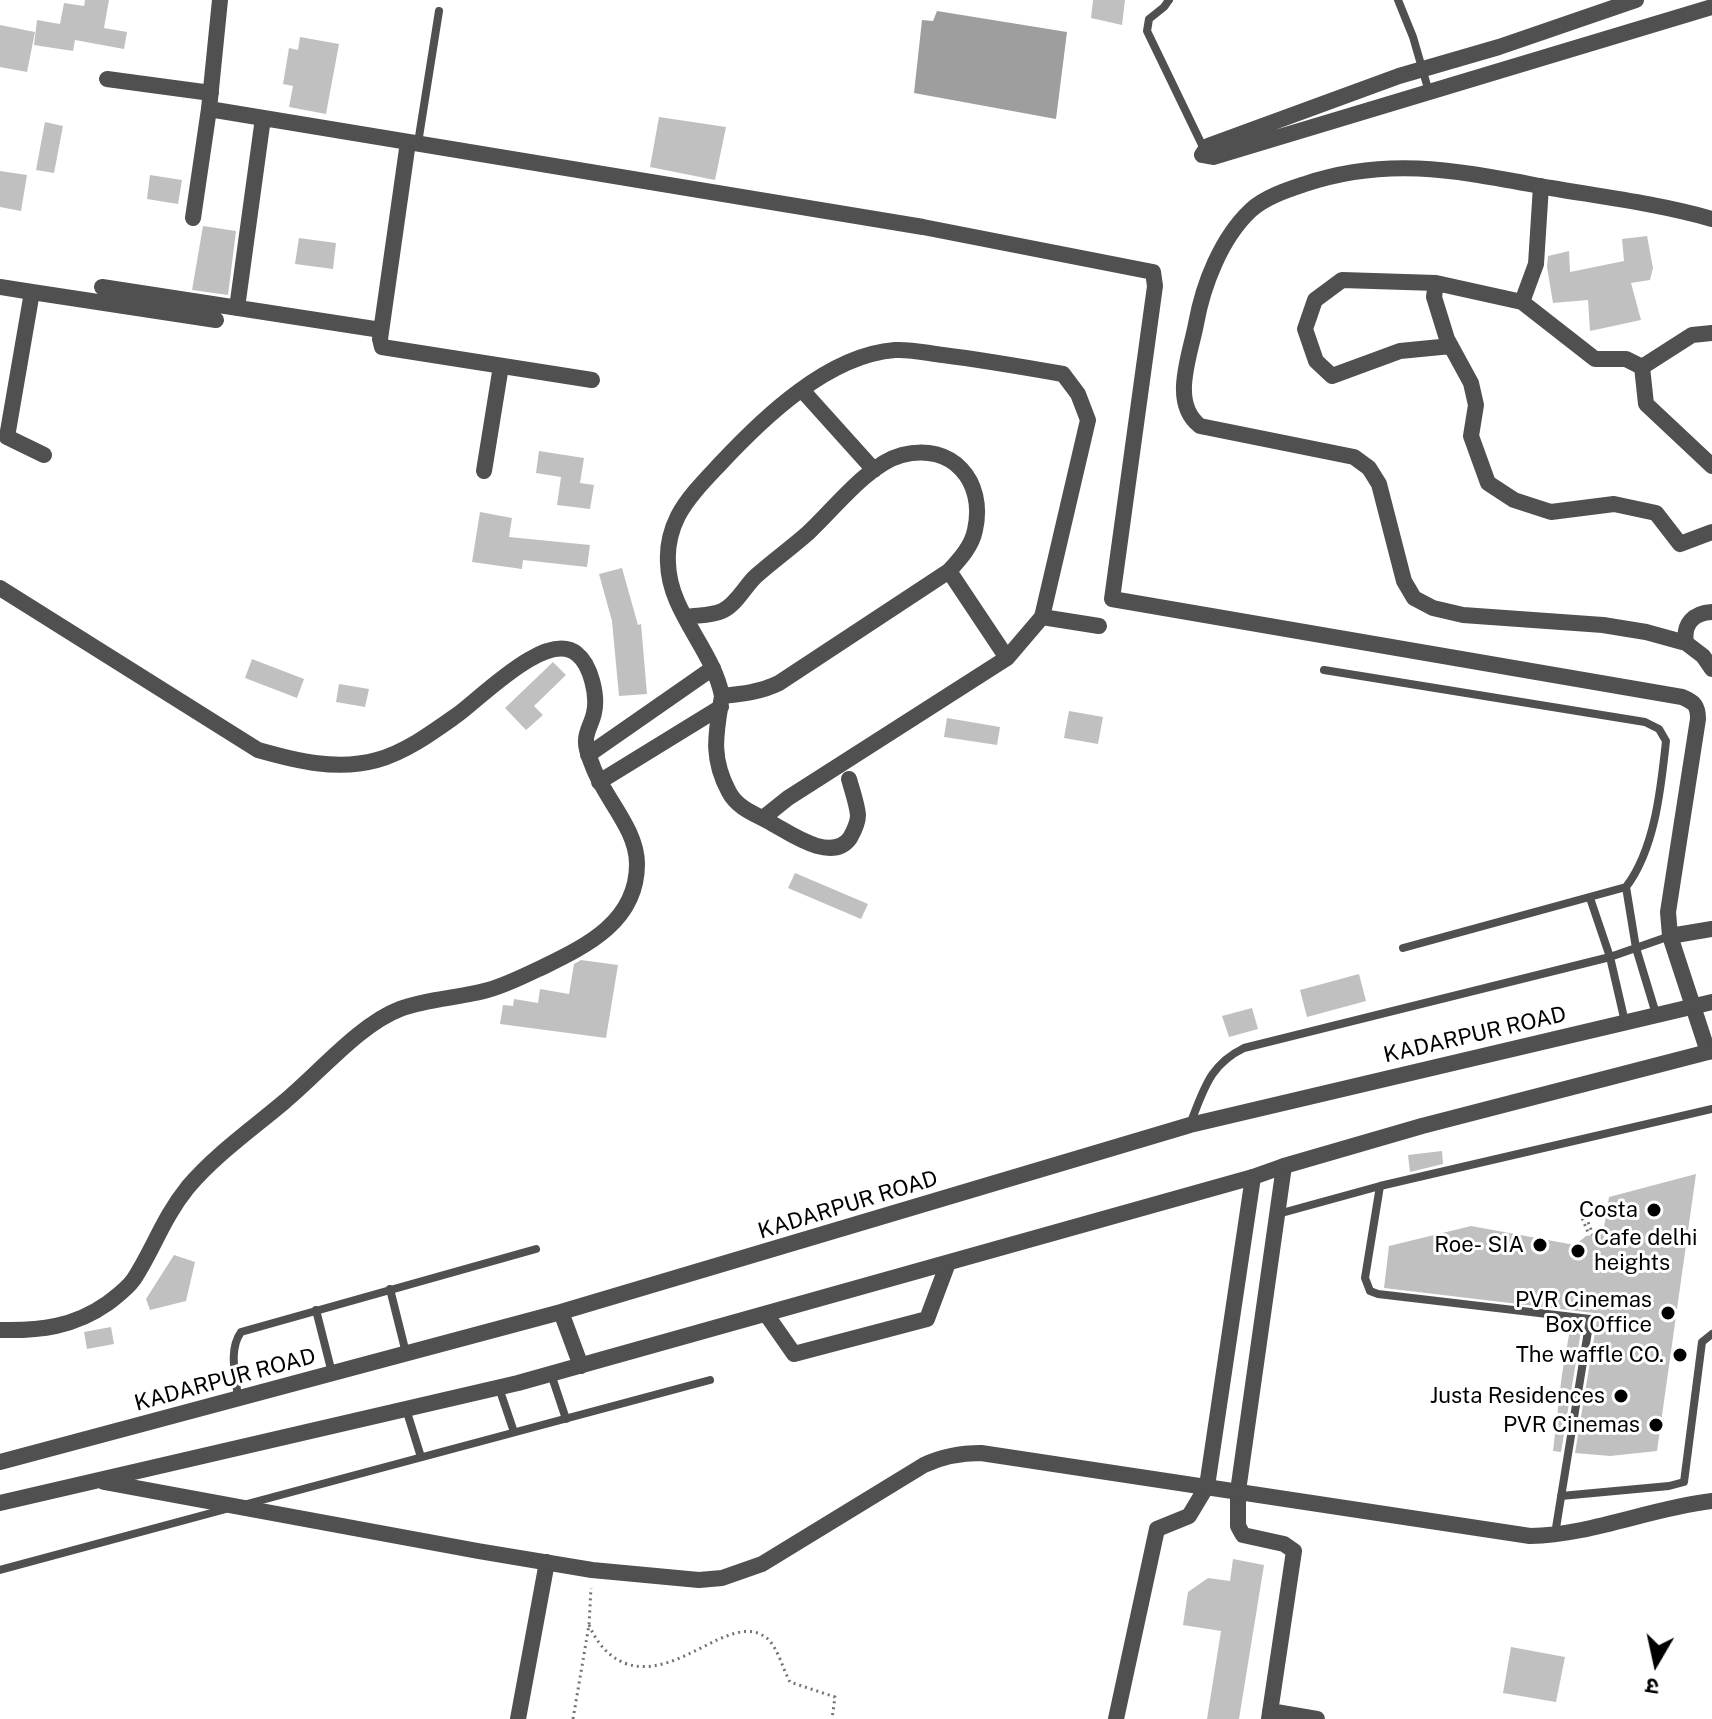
<!DOCTYPE html>
<html>
<head>
<meta charset="utf-8">
<style>
  body { margin:0 }
  #map { position:relative; width:1712px; height:1719px; overflow:hidden; background:#fff; font-family:"Public Sans","Noto Sans Devanagari",sans-serif }
  canvas { display:block }
  .north { position:absolute; left:1616px; top:1623px; width:80px; height:80px; -webkit-text-stroke:6px #fff; paint-order:stroke; rotate:189deg; font-size:22px; font-weight:700; line-height:32px; text-align:center; color:#000 }
  .north::after { content:''; display:block; margin:auto; width:28px; height:36px; background:#000; clip-path:polygon(50% 0,100% 100%,50% 72%,0 100%) }
</style>
</head>
<body>
<div id="map">
<canvas width="1712" height="1719"></canvas>
<div class="north">उ</div>
</div>
<script>
const g = document.querySelector('canvas').getContext('2d');
g.lineJoin = 'round';
function fillPath(path, color) { g.fillStyle = color; g.fill(path, 'evenodd'); }
function stroke(path, color, width, dash) { g.strokeStyle = color; g.lineWidth = width; g.lineCap = dash ? 'butt' : 'round'; g.setLineDash(dash || []); g.stroke(path); }
function label(font, color, halo, rows, align = 'center') {
  g.font = font + ' "Public Sans",sans-serif'; g.lineWidth = 6; g.setLineDash([]); g.textBaseline = 'middle'; g.strokeStyle = halo; g.fillStyle = color; for (const [text, x, y, turn = 0] of rows) {
    g.save(); g.translate(x, y); g.rotate((+turn || 0) * Math.PI / 180); g.textAlign = isNaN(turn) ? turn : align; if (halo) g.strokeText(text, 0, 0); g.fillText(text, 0, 0); g.restore();
  }
}
const water = new Path2D(`
  M 937,11 L 1067,32 L 1056,119 L 914,93 L 922,20 L 933,21 Z`);
const building = new Path2D(`
  M 85,0 L 109,0 L 104,28 L 127,32 L 124,49 L 75,40 L 73,51 L 34,45 L 37,20 L 60,24 L 64,3 L 84,6 Z
  M 1093,0 L 1125,0 L 1122,25 L 1091,18 Z
  M 0,25 L 35,32 L 27,72 L 0,67 Z
  M 300,37 L 339,44 L 326,114 L 289,107 L 293,86 L 283,84 L 289,48 L 298,50 Z
  M 659,117 L 726,127 L 715,180 L 650,167 Z
  M 45,122 L 63,126 L 54,173 L 36,170 Z
  M 0,171 L 27,175 L 21,211 L 0,207 Z
  M 150,175 L 182,180 L 178,204 L 147,199 Z
  M 203,226 L 236,231 L 228,295 L 192,290 Z
  M 1647,236 L 1653,268 L 1650,280 L 1631,283 L 1641,320 L 1590,331 L 1588,300 L 1553,303 L 1547,267 L 1548,256 L 1569,251 L 1570,272 L 1624,261 L 1622,239 Z
  M 299,238 L 336,243 L 333,269 L 295,264 Z
  M 539,451 L 584,458 L 580,483 L 594,485 L 590,509 L 557,505 L 561,477 L 536,473 Z
  M 480,512 L 512,518 L 509,537 L 590,545 L 587,567 L 523,560 L 522,569 L 472,562 Z
  M 622,568 L 638,625 L 641,624 L 647,694 L 619,696 L 612,621 L 599,574 Z
  M 252,659 L 304,679 L 297,698 L 245,678 Z
  M 553,662 L 566,675 L 534,706 L 543,715 L 526,730 L 505,708 Z
  M 339,684 L 369,689 L 365,707 L 336,702 Z
  M 1069,711 L 1103,717 L 1098,744 L 1064,738 Z
  M 947,718 L 1000,727 L 997,745 L 944,737 Z
  M 795,873 L 868,904 L 861,919 L 788,888 Z
  M 581,960 L 618,965 L 606,1038 L 500,1024 L 503,1005 L 513,1006 L 514,999 L 538,1003 L 540,989 L 569,994 L 574,964 Z
  M 1359,974 L 1366,1001 L 1307,1017 L 1300,990 Z
  M 1252,1008 L 1258,1029 L 1229,1037 L 1222,1016 Z
  M 1442,1151 L 1443,1164 L 1410,1172 L 1408,1155 Z
  M 1696,1174 L 1657,1451 L 1610,1456 L 1575,1453 L 1597,1320 L 1594,1313 L 1384,1288 L 1389,1246 L 1471,1226 L 1575,1245 L 1586,1236 L 1603,1233 L 1609,1197 Z
  M 174,1255 L 195,1262 L 186,1301 L 150,1310 L 146,1299 Z
  M 1571,1324 L 1582,1325 L 1561,1452 L 1553,1451 L 1562,1374 Z
  M 111,1327 L 114,1344 L 87,1349 L 84,1332 Z
  M 1233,1559 L 1264,1565 L 1239,1719 L 1207,1719 L 1221,1631 L 1183,1625 L 1188,1592 L 1208,1578 L 1230,1581 Z
  M 1511,1647 L 1565,1657 L 1556,1702 L 1503,1693 Z`);
const path = new Path2D(`
  M 1584,1211 L 1593,1235
  M 1580,1213 L 1589,1235
  M 589,1625 C 597,1643 608,1657 627,1664 C 677,1680 727,1616 762,1635 C 777,1642 782,1668 790,1682 L 835,1697 L 832,1719
  M 573,1719 L 589,1625 L 591,1588`);
const service = new Path2D(`
  M 1169,0 L 1164,7 L 1149,19 L 1147,31 L 1204,149
  M 1398,0 L 1413,37 L 1429,92
  M 418,143 L 439,11
  M 1324,670 L 1645,722 L 1659,729 L 1666,741 C 1661,788 1655,849 1626,887 L 1403,948
  M 1626,887 L 1636,948 L 1656,1014
  M 1590,898 L 1610,957 L 1625,1022
  M 1190,1124 C 1204,1090 1209,1065 1244,1048 L 1610,957 L 1670,936
  M 1278,1214 L 1380,1186
  M 390,1289 L 406,1353
  M 316,1310 L 332,1373
  M 551,1374 L 566,1419
  M 499,1388 L 514,1432
  M 238,1398 C 236,1377 228,1350 241,1332 L 536,1249
  M 406,1409 L 421,1457
  M 1561,1496 L 1669,1486 L 1684,1482 L 1702,1342 L 1712,1334
  M 247,1504 L 710,1380
  M 1555,1534 L 1590,1319 L 1378,1294 L 1370,1291 L 1365,1278 L 1380,1186 L 1712,1109
  M 0,1570 L 226,1509`);
const minor = new Path2D(`
  M 1636,0 L 1499,47 L 1399,76 L 1208,146 L 1202,155 L 1213,157 L 1712,7
  M 107,79 L 211,93
  M 209,109 L 923,227 L 1153,272 L 1155,286 L 1112,599 L 1682,697 C 1694,702 1698,705 1698,719 L 1668,912 L 1670,936 L 1708,1052
  M 408,142 L 380,339 L 382,347 L 592,380
  M 193,218 L 209,109 L 220,0
  M 1712,219 C 1659,204 1604,197 1551,188 C 1463,172 1392,155 1305,184 C 1287,190 1265,197 1251,210 C 1221,238 1203,285 1196,324 C 1190,356 1170,403 1200,426 L 1354,457 L 1369,468 L 1379,484 L 1404,581 L 1414,598 L 1433,608 L 1463,615 L 1603,625 L 1646,632 L 1686,643 L 1703,656 L 1712,669
  M 1436,283 L 1342,280 L 1315,300 L 1305,329 L 1316,361 L 1332,376 L 1400,351 L 1451,346
  M 0,287 L 32,292 L 7,437 L 44,455
  M 102,287 L 381,330
  M 32,292 L 216,320
  M 1522,302 L 1536,264 L 1541,186
  M 237,308 L 263,118
  M 1642,367 L 1692,335 L 1712,333
  M 802,390 L 874,470
  M 1712,466 L 1646,404 L 1642,367 L 1626,359 L 1595,359 L 1522,302 L 1436,283 L 1434,297 L 1447,339 L 1471,383 L 1476,405 L 1471,436 L 1488,483 L 1514,500 L 1551,512 L 1614,504 L 1656,513 L 1680,544 L 1712,532
  M 484,471 L 501,366
  M 949,571 L 1007,658
  M 0,588 L 258,750 C 297,761 337,771 377,760 C 406,752 433,732 457,715 C 481,698 547,629 577,654 C 591,665 598,696 594,713 C 592,723 586,731 586,740 C 585,749 590,759 593,767 C 605,799 637,829 637,864 C 637,921 588,945 543,967 C 523,976 505,986 484,991 C 457,998 426,999 400,1009 C 360,1024 318,1074 284,1102 C 252,1129 215,1155 188,1187 C 163,1218 154,1248 134,1279 C 127,1289 117,1296 108,1303 C 74,1327 40,1331 0,1330
  M 686,617 C 697,615 711,616 722,611 C 736,605 745,586 756,576 C 773,561 791,548 808,533 C 834,509 868,464 902,455 C 952,442 986,481 975,530 C 972,546 960,559 949,571 L 779,683 C 761,692 742,694 722,696 C 713,649 669,612 668,563 C 667,547 671,530 678,516 C 688,497 705,480 720,464 C 763,418 828,355 895,350 C 910,349 927,353 943,355 C 983,360 1023,367 1063,374 L 1078,394 L 1088,420 L 1042,617
  M 1686,643 C 1683,624 1693,613 1712,612
  M 722,696 C 716,733 710,757 729,792 C 738,809 756,814 773,824 C 791,834 832,863 850,838 C 854,831 858,823 858,815 C 857,804 852,790 849,779
  M 588,755 L 713,668
  M 599,782 L 721,707
  M 763,818 L 788,798 L 1007,658 L 1042,617 L 1099,626
  M 1670,936 L 1712,929
  M 766,1314 L 794,1354 L 927,1319 L 948,1263
  M 1270,1711 L 1317,1719
  M 518,1719 L 547,1562
  M 1116,1719 L 1157,1529 L 1189,1516 L 1207,1486 L 1253,1177
  M 1269,1719 L 1294,1551 L 1284,1544 L 1243,1535 L 1238,1526 L 1238,1491 L 1284,1166`);
const tertiary = new Path2D(`
  M 561,1312 L 581,1366
  M 0,1462 L 561,1312 L 1190,1125 L 1712,1002
  M 104,1482 L 478,1551 L 592,1570 L 699,1580 L 722,1578 L 762,1564 L 924,1465 C 943,1456 960,1453 981,1453 L 1530,1536 C 1591,1535 1651,1508 1712,1501
  M 0,1503 L 518,1383 L 1253,1177 L 1284,1166 L 1422,1126 L 1712,1051`);
const markers = [
  [1654,1210,8,"#000"],
  [1540,1245,8,"#000"],
  [1578,1251,8,"#000"],
  [1668,1313,8,"#000"],
  [1680,1355,8,"#000"],
  [1621,1396,8,"#000"],
  [1656,1425,8,"#000"]
];
const streetNames = [
  ["KADARPUR ROAD",1475,1035,-13],
  ["KADARPUR ROAD",848,1205,-17],
  ["KADARPUR ROAD",225,1380,-15]
];
const poiNames = [
  ["Costa",1638,1210],
  ["Cafe delhi",1594,1238,"left"],
  ["heights",1594,1263,"left"],
  ["Roe- SIA",1524,1245],
  ["PVR Cinemas",1652,1300],
  ["Box Office",1652,1325],
  ["The waffle CO.",1664,1355],
  ["Justa Residences",1605,1396],
  ["PVR Cinemas",1640,1425]
];
fillPath(water, '#9e9e9e');
fillPath(building, '#c0c0c0');
stroke(path, '#727272', 3, [2, 4]);
stroke(service, '#505050', 8);
stroke(minor, '#505050', 16);
stroke(tertiary, '#505050', 16);
for (const [x, y, r, color] of markers) { const dot = new Path2D(); dot.arc(x, y, r, 0, 2 * Math.PI); g.fillStyle = color; g.fill(dot); stroke(dot, '#fff', 3); }
label('22px', '#000', '#fff', streetNames);
label('22px', '#000', '#fff', poiNames, 'right');
</script>
</body>
</html>
